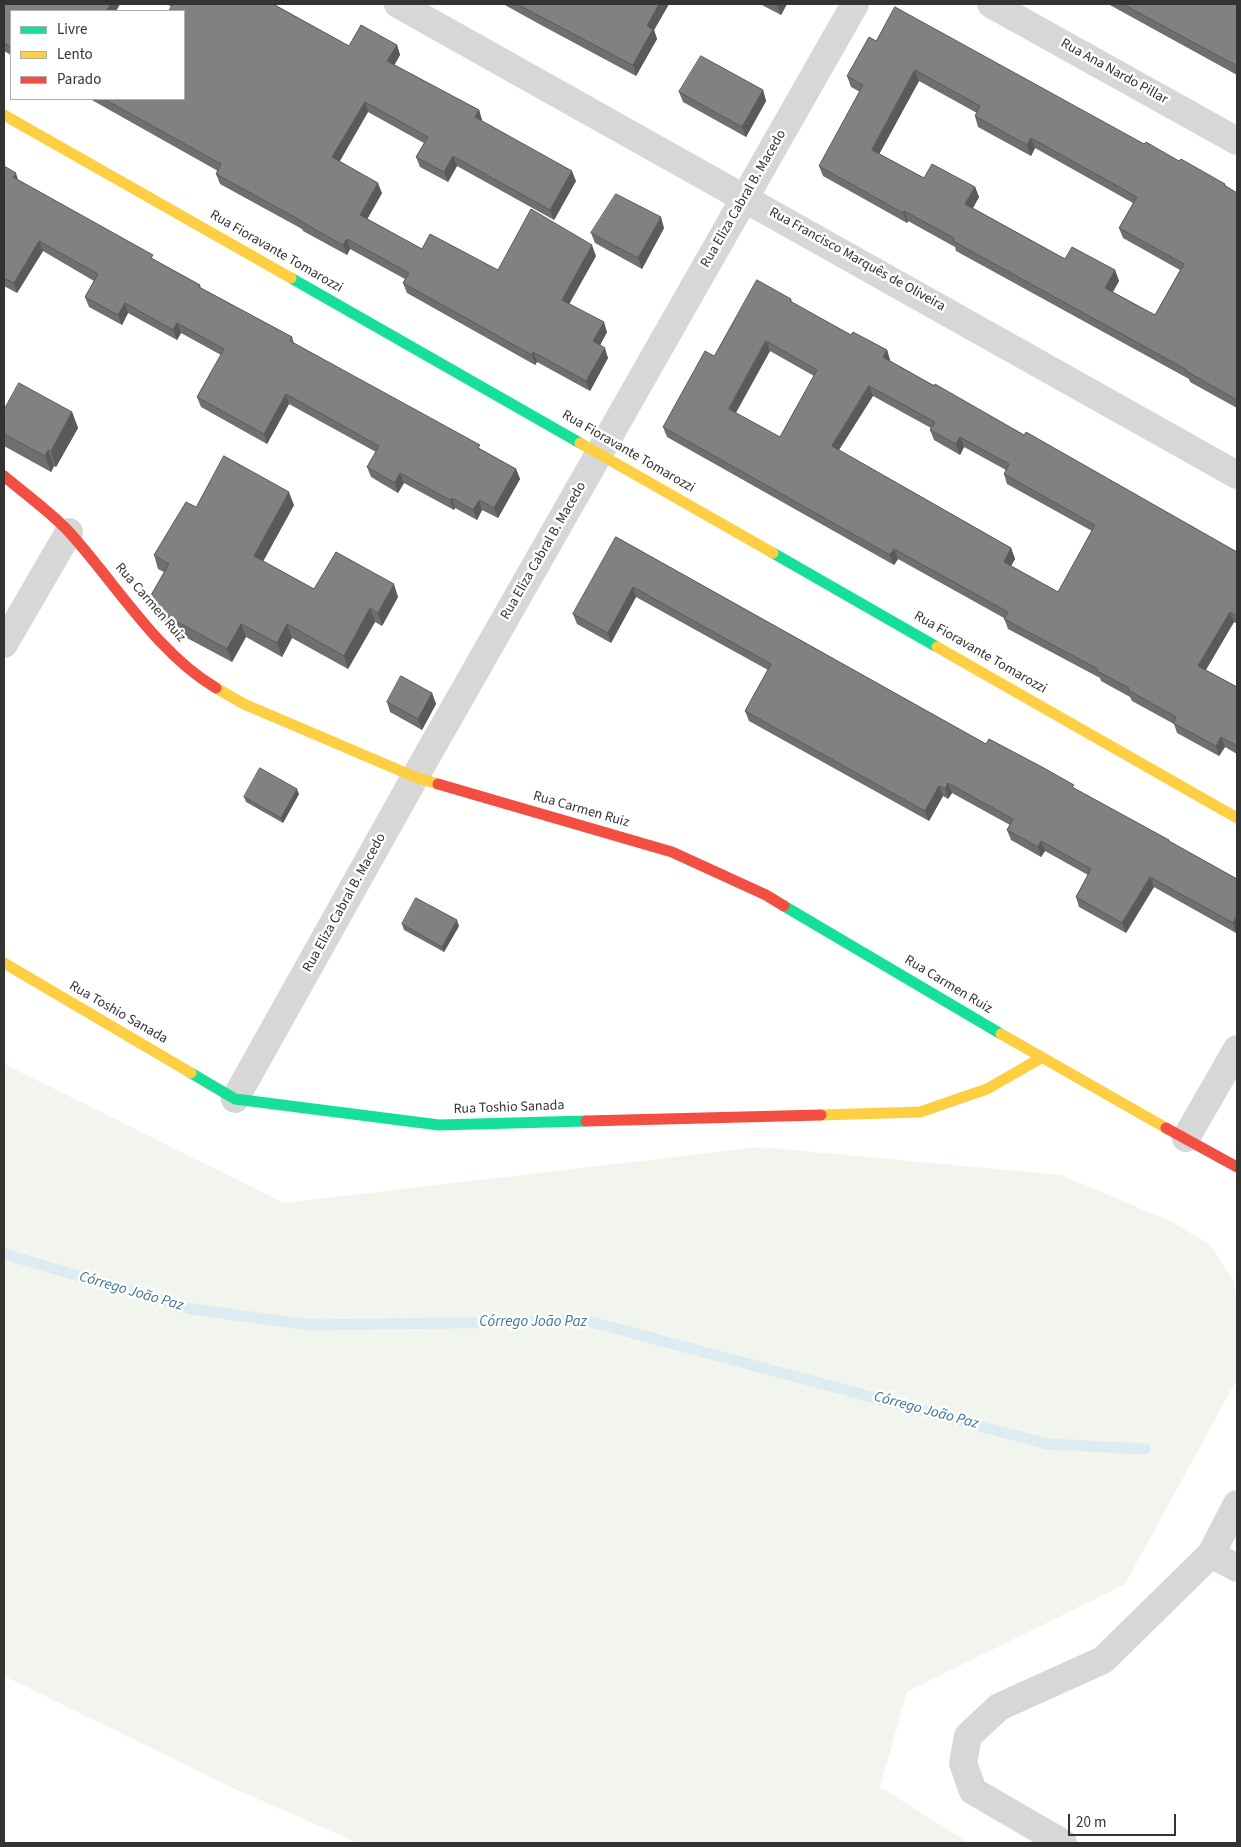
<!DOCTYPE html>
<html>
<head>
<meta charset="utf-8">
<style>
  body { margin:0 }
  #map { position:relative; width:1241px; height:1847px; overflow:hidden; background:#fff; font-family:"Source Sans 3",sans-serif }
  canvas { display:block }
  .frame { position:absolute; inset:0; border:5px solid #333; pointer-events:none }
  .legend { position:absolute; left:10px; top:10px; width:175px; height:90px; box-sizing:border-box; background:#fff; border:1px solid #adadad; margin:0; padding:6px 9px; list-style:none; font-size:15px; color:#333 }
  .legend li { display:flex; align-items:center; gap:10px; height:25px }
  .legend b { width:25px; border:1px solid #adadad }
  .scale { position:absolute; left:1068px; top:1814px; width:108px; height:22px; box-sizing:border-box; border:2px solid #333; border-top:0; padding-left:6px; font-size:15px; line-height:18px; white-space:nowrap; color:#333; -webkit-text-stroke:4px #fff; paint-order:stroke }
</style>
</head>
<body>
<div id="map">
<canvas width="1241" height="1847"></canvas>
<div class="frame"></div>
<ul class="legend">
<li><b style="height:6px;background:#16e098"></b>Livre</li>
<li><b style="height:6px;background:#ffcf43"></b>Lento</li>
<li><b style="height:6px;background:#f24e42"></b>Parado</li>
</ul>
<div class="scale">20 m</div>
</div>
<script>
const g = document.querySelector('canvas').getContext('2d');
g.lineJoin = 'round';
function fillPath(path, color) { g.fillStyle = color; g.fill(path, 'evenodd'); }
function stroke(path, color, width, dash) { g.strokeStyle = color; g.lineWidth = width; g.lineCap = dash ? 'butt' : 'round'; g.setLineDash(dash || []); g.stroke(path); }
function label(font, color, halo, rows, align = 'center') {
  g.font = font + ' "Source Sans 3",sans-serif'; g.lineWidth = 5; g.setLineDash([]); g.textBaseline = 'middle'; g.strokeStyle = halo; g.fillStyle = color; for (const [text, x, y, turn = 0] of rows) {
    g.save(); g.translate(x, y); g.rotate((+turn || 0) * Math.PI / 180); g.textAlign = isNaN(turn) ? turn : align; if (halo) g.strokeText(text, 0, 0); g.fillText(text, 0, 0); g.restore();
  }
}
const green = new Path2D(`
  M 4,1064 L 284,1203 L 760,1147 L 1061,1175 L 1170,1221 L 1210,1245 L 1233,1280 L 1237,1302 L 1237,1379 L 1125,1584 L 907,1692 L 880,1787 L 969,1843 L 358,1843 L 231,1787 L 4,1676 Z`);
const stream = new Path2D(`
  M 4,1254 L 191,1309 L 311,1325 L 588,1321 L 1047,1444 L 1145,1449`);
const street = new Path2D(`
  M 398,4 L 1237,475
  M 991,4 L 1237,141
  M 4,644 L 69,532
  M 235,1099 L 415,777 L 855,4
  M 1186,1138 L 1237,1049
  M 1211,1554 L 1237,1568
  M 1063,1843 L 973,1791 L 963,1763 L 968,1736 L 999,1707 L 1103,1660 L 1211,1554 L 1237,1504`);
const fast = new Path2D(`
  M 291,278 L 580,443
  M 773,553 L 937,647
  M 784,906 L 1001,1034
  M 191,1073 L 235,1099 L 439,1125 L 586,1121`);
const slow = new Path2D(`
  M 4,115 L 291,278
  M 580,443 L 773,553
  M 937,647 L 1237,818
  M 216,688 L 244,704 L 415,777 L 438,784
  M 4,963 L 191,1073
  M 1001,1034 L 1166,1128
  M 821,1115 L 920,1112 L 987,1089 L 1041,1058`);
const jam = new Path2D(`
  M 4,476 C 25,494 52,513 70,533 C 116,584 157,653 216,688
  M 438,784 L 672,852 L 766,895 L 784,906
  M 586,1121 L 821,1115
  M 1166,1128 L 1237,1167`);
const wall = new Path2D(`
  M 4,4 L 120,4 L 116,11 L 11,11 L 11,55 L 4,51 Z
  M 167,4 L 273,4 L 349,46 L 397,45 L 400,55 L 394,65 L 479,110 L 482,120 L 482,121 L 576,181 L 554,220 L 457,166 L 448,182 L 420,167 L 416,157 L 424,143 L 368,112 L 339,161 L 382,193 L 367,219 L 422,249 L 498,270 L 596,256 L 569,303 L 607,332 L 600,345 L 608,358 L 590,391 L 537,362 L 535,365 L 407,293 L 403,283 L 405,279 L 350,249 L 347,255 L 303,231 L 302,229 L 220,184 L 216,174 L 218,171 L 90,99 L 184,99 L 172,7 Z
  M 503,4 L 669,4 L 654,30 L 657,39 L 636,76 L 541,25 Z
  M 760,4 L 787,4 L 781,15 Z
  M 1108,4 L 1237,4 L 1237,75 Z
  M 876,41 L 1144,144 L 1225,184 L 1226,186 L 1237,193 L 1237,408 L 1190,382 L 1189,379 L 956,251 L 955,247 L 908,221 L 907,223 L 823,176 L 819,166 L 860,92 L 851,87 L 847,76 ZM 919,81 L 977,113 L 975,116 L 978,127 L 1031,156 L 1035,148 L 1133,203 L 1119,228 L 1123,238 L 1180,270 L 1155,315 L 1113,292 L 1119,281 L 1115,270 L 1065,259 L 973,208 L 979,197 L 975,187 L 924,178 L 879,154 Z
  M 763,90 L 766,101 L 746,137 L 683,102 L 679,92 Z
  M 4,166 L 18,180 L 155,260 L 200,285 L 201,288 L 292,337 L 294,343 L 516,469 L 520,479 L 498,518 L 482,510 L 477,520 L 455,508 L 454,510 L 404,483 L 398,493 L 371,477 L 367,467 L 376,452 L 289,404 L 267,444 L 201,407 L 197,397 L 221,355 L 181,333 L 177,340 L 128,313 L 122,325 L 89,307 L 85,297 L 94,281 L 43,251 L 17,293 L 4,286 Z
  M 664,228 L 642,269 L 595,243 L 591,233 Z
  M 791,299 L 792,303 L 851,335 L 887,350 L 890,360 L 890,361 L 1237,552 L 1237,624 L 1234,622 L 1206,670 L 1237,687 L 1237,754 L 1225,747 L 1219,756 L 1177,733 L 1174,724 L 1132,701 L 1130,697 L 1101,681 L 1100,678 L 1008,629 L 1004,618 L 898,559 L 894,565 L 667,437 L 663,427 ZM 770,351 L 814,376 L 780,437 L 736,413 ZM 873,396 L 931,428 L 930,430 L 934,440 L 960,455 L 964,447 L 1006,470 L 1004,474 L 1007,484 L 1092,531 L 1058,592 L 1011,566 L 1015,559 L 1011,548 L 839,450 Z
  M 4,410 L 72,412 L 78,428 L 56,467 L 54,466 L 51,472 L 4,446 Z
  M 294,505 L 263,561 L 314,589 L 398,597 L 382,626 L 375,622 L 348,669 L 292,638 L 282,657 L 246,637 L 232,662 L 170,629 L 155,611 L 150,597 L 164,572 L 158,569 L 154,555 L 196,507 Z
  M 616,537 L 986,744 L 1075,789 L 1237,879 L 1237,932 L 1236,933 L 1154,887 L 1126,933 L 1079,907 L 1076,897 L 1088,875 L 1045,851 L 1041,857 L 1011,840 L 1007,830 L 1010,825 L 952,793 L 948,799 L 943,796 L 929,821 L 749,721 L 745,711 L 768,670 L 636,597 L 611,643 L 577,624 L 573,614 Z
  M 432,693 L 436,704 L 422,730 L 390,712 L 387,702 Z
  M 299,794 L 283,823 L 246,802 L 244,797 Z
  M 402,924 L 459,926 L 444,952 L 404,930 Z`);
const shadedWall = new Path2D(`
  M 111,4 L 120,4 L 116,11 L 106,11 Z
  M 659,4 L 669,4 L 654,30 L 657,39 L 636,76 L 633,65 L 647,26 Z
  M 778,4 L 787,4 L 781,15 L 777,5 Z
  M 397,45 L 400,55 L 391,71 L 387,61 Z
  M 915,70 L 919,81 L 876,160 L 872,150 Z
  M 763,90 L 766,101 L 746,137 L 742,127 Z
  M 365,102 L 368,112 L 336,168 L 332,157 Z
  M 479,110 L 482,120 L 478,127 L 475,117 Z
  M 1031,138 L 1035,148 L 1031,156 L 1027,145 Z
  M 453,156 L 457,166 L 448,182 L 444,172 Z
  M 572,171 L 576,181 L 554,220 L 550,210 Z
  M 16,173 L 19,183 L 13,177 Z
  M 378,183 L 382,193 L 364,225 L 360,215 Z
  M 975,187 L 979,197 L 969,215 L 965,204 Z
  M 904,211 L 908,221 L 907,223 L 903,213 Z
  M 661,217 L 664,228 L 642,269 L 638,258 Z
  M 347,239 L 350,249 L 347,255 L 343,245 Z
  M 39,241 L 43,251 L 17,293 L 14,283 Z
  M 592,245 L 596,256 L 566,310 L 562,300 Z
  M 1115,270 L 1119,281 L 1109,298 L 1105,288 Z
  M 125,303 L 128,313 L 122,325 L 118,315 Z
  M 604,322 L 607,332 L 597,351 L 593,341 Z
  M 177,323 L 181,333 L 177,340 L 173,330 Z
  M 766,341 L 770,351 L 732,419 L 729,409 Z
  M 605,348 L 608,358 L 590,391 L 586,381 Z
  M 887,350 L 890,360 L 886,368 L 883,357 Z
  M 533,352 L 537,362 L 535,365 L 532,355 Z
  M 869,386 L 873,396 L 835,456 L 832,446 Z
  M 286,394 L 289,404 L 267,444 L 264,434 Z
  M 72,412 L 78,428 L 56,467 L 51,451 Z
  M 960,437 L 964,447 L 960,455 L 956,444 Z
  M 48,450 L 54,466 L 51,472 L 45,456 Z
  M 516,469 L 520,479 L 498,518 L 494,508 Z
  M 400,473 L 404,483 L 398,493 L 395,483 Z
  M 289,492 L 294,505 L 259,569 L 254,556 Z
  M 452,498 L 455,508 L 454,510 L 450,500 Z
  M 479,500 L 482,510 L 477,520 L 473,510 Z
  M 1011,548 L 1015,559 L 1007,573 L 1004,562 Z
  M 894,549 L 898,559 L 894,565 L 890,555 Z
  M 394,584 L 398,597 L 382,626 L 378,613 Z
  M 633,587 L 636,597 L 611,643 L 608,633 Z
  M 370,608 L 375,622 L 348,669 L 344,656 Z
  M 1230,612 L 1234,622 L 1202,676 L 1198,666 Z
  M 241,624 L 246,637 L 232,662 L 227,649 Z
  M 287,624 L 292,638 L 282,657 L 277,643 Z
  M 432,693 L 436,704 L 422,730 L 418,719 Z
  M 1221,737 L 1225,747 L 1219,756 L 1216,746 Z
  M 948,783 L 952,793 L 948,799 L 945,789 Z
  M 939,786 L 943,796 L 929,821 L 925,811 Z
  M 297,789 L 299,794 L 283,823 L 281,818 Z
  M 1041,841 L 1045,851 L 1041,857 L 1038,847 Z
  M 1150,877 L 1154,887 L 1126,933 L 1122,923 Z
  M 1237,915 L 1237,932 L 1236,933 L 1233,923 Z
  M 457,920 L 459,926 L 444,952 L 442,947 Z`);
const building = new Path2D(`
  M 4,4 L 111,4 L 106,11 L 11,11 L 11,47 L 4,43 Z
  M 173,4 L 273,4 L 349,46 L 361,25 L 397,45 L 387,61 L 479,110 L 475,117 L 572,171 L 550,210 L 453,156 L 444,172 L 416,157 L 428,137 L 365,102 L 332,157 L 378,183 L 360,215 L 422,249 L 430,234 L 498,270 L 531,209 L 592,245 L 562,300 L 604,322 L 593,341 L 605,348 L 586,381 L 533,352 L 532,355 L 403,283 L 409,273 L 347,239 L 343,245 L 300,221 L 300,220 L 216,174 L 221,164 L 104,99 L 184,99 L 184,11 L 169,11 Z
  M 517,4 L 659,4 L 647,26 L 653,29 L 633,65 Z
  M 1123,4 L 1237,4 L 1237,67 L 1235,65 Z
  M 895,7 L 1144,144 L 1146,142 L 1179,161 L 1181,159 L 1225,184 L 1224,185 L 1237,193 L 1237,400 L 1186,371 L 1187,370 L 953,241 L 954,238 L 904,211 L 903,213 L 819,166 L 863,85 L 847,76 L 869,37 L 876,41 ZM 915,70 L 980,106 L 975,116 L 1027,145 L 1031,138 L 1137,197 L 1119,228 L 1184,264 L 1155,315 L 1105,288 L 1115,270 L 1072,247 L 1065,259 L 965,204 L 975,187 L 932,164 L 924,178 L 872,150 Z
  M 701,56 L 763,90 L 742,127 L 679,92 Z
  M 4,166 L 16,173 L 13,177 L 153,255 L 151,258 L 200,285 L 199,287 L 292,337 L 290,341 L 480,445 L 478,448 L 516,469 L 494,508 L 479,500 L 473,510 L 452,498 L 450,500 L 400,473 L 395,483 L 367,467 L 379,446 L 286,394 L 264,434 L 197,397 L 224,349 L 177,323 L 173,330 L 125,303 L 118,315 L 85,297 L 98,274 L 39,241 L 14,283 L 4,278 Z
  M 616,194 L 661,217 L 638,258 L 591,233 Z
  M 757,280 L 791,299 L 790,301 L 851,335 L 853,332 L 887,350 L 883,357 L 934,386 L 935,384 L 1024,435 L 1026,432 L 1237,552 L 1237,616 L 1230,612 L 1198,666 L 1237,687 L 1237,746 L 1221,737 L 1216,746 L 1173,723 L 1176,717 L 1128,690 L 1129,688 L 1097,671 L 1098,669 L 1004,619 L 1008,612 L 894,549 L 890,555 L 663,427 L 705,351 L 714,356 ZM 766,341 L 817,370 L 780,437 L 729,409 ZM 869,386 L 935,422 L 930,430 L 956,444 L 960,437 L 1009,464 L 1004,474 L 1095,525 L 1058,592 L 1004,562 L 1011,548 L 832,446 Z
  M 19,383 L 72,412 L 51,451 L 48,450 L 45,456 L 4,434 L 4,410 Z
  M 224,456 L 289,492 L 254,556 L 314,589 L 336,552 L 394,584 L 378,613 L 370,608 L 344,656 L 287,624 L 277,643 L 241,624 L 227,649 L 165,615 L 150,597 L 169,564 L 154,555 L 186,502 L 196,507 Z
  M 616,537 L 986,744 L 989,739 L 1042,767 L 1074,785 L 1072,787 L 1169,840 L 1169,841 L 1237,879 L 1237,915 L 1233,923 L 1150,877 L 1122,923 L 1076,897 L 1091,869 L 1041,841 L 1038,847 L 1007,830 L 1013,819 L 948,783 L 945,789 L 939,786 L 925,811 L 745,711 L 771,664 L 633,587 L 608,633 L 573,614 Z
  M 401,676 L 432,693 L 418,719 L 387,702 Z
  M 260,768 L 297,789 L 281,818 L 244,797 Z
  M 416,898 L 457,920 L 442,947 L 402,924 Z`);
const streetNames = [
  ["Rua Ana Nardo Pillar",1114,72,29],
  ["Rua Eliza Cabral B. Macedo",744,199,-60],
  ["Rua Fioravante Tomarozzi",276,252,30],
  ["Rua Francisco Marquês de Oliveira",857,260,29],
  ["Rua Fioravante Tomarozzi",628,452,30],
  ["Rua Eliza Cabral B. Macedo",544,551,-60],
  ["Rua Carmen Ruiz",150,603,49],
  ["Rua Fioravante Tomarozzi",980,653,30],
  ["Rua Carmen Ruiz",581,810,16],
  ["Rua Eliza Cabral B. Macedo",345,903,-61],
  ["Rua Carmen Ruiz",948,985,31],
  ["Rua Toshio Sanada",118,1013,30],
  ["Rua Toshio Sanada",509,1108,-2]
];
const waterNames = [
  ["Córrego João Paz",131,1292,16],
  ["Córrego João Paz",533,1323],
  ["Córrego João Paz",926,1411,15]
];
fillPath(green, '#f1f5ed');
stroke(stream, '#ddebf3', 11);
stroke(street, '#d7d7d7', 28);
stroke(fast, '#16e098', 11);
stroke(slow, '#ffcf43', 11);
stroke(jam, '#f24e42', 11);
fillPath(wall, '#6f6f6f');
fillPath(shadedWall, '#5a5a5a');
fillPath(building, '#818181');
stroke(building, '#5a5a5a', 1);
label('14px', '#333', '#fff', streetNames);
label('italic 15px', '#3f7597', '#fff', waterNames);
</script>
</body>
</html>
